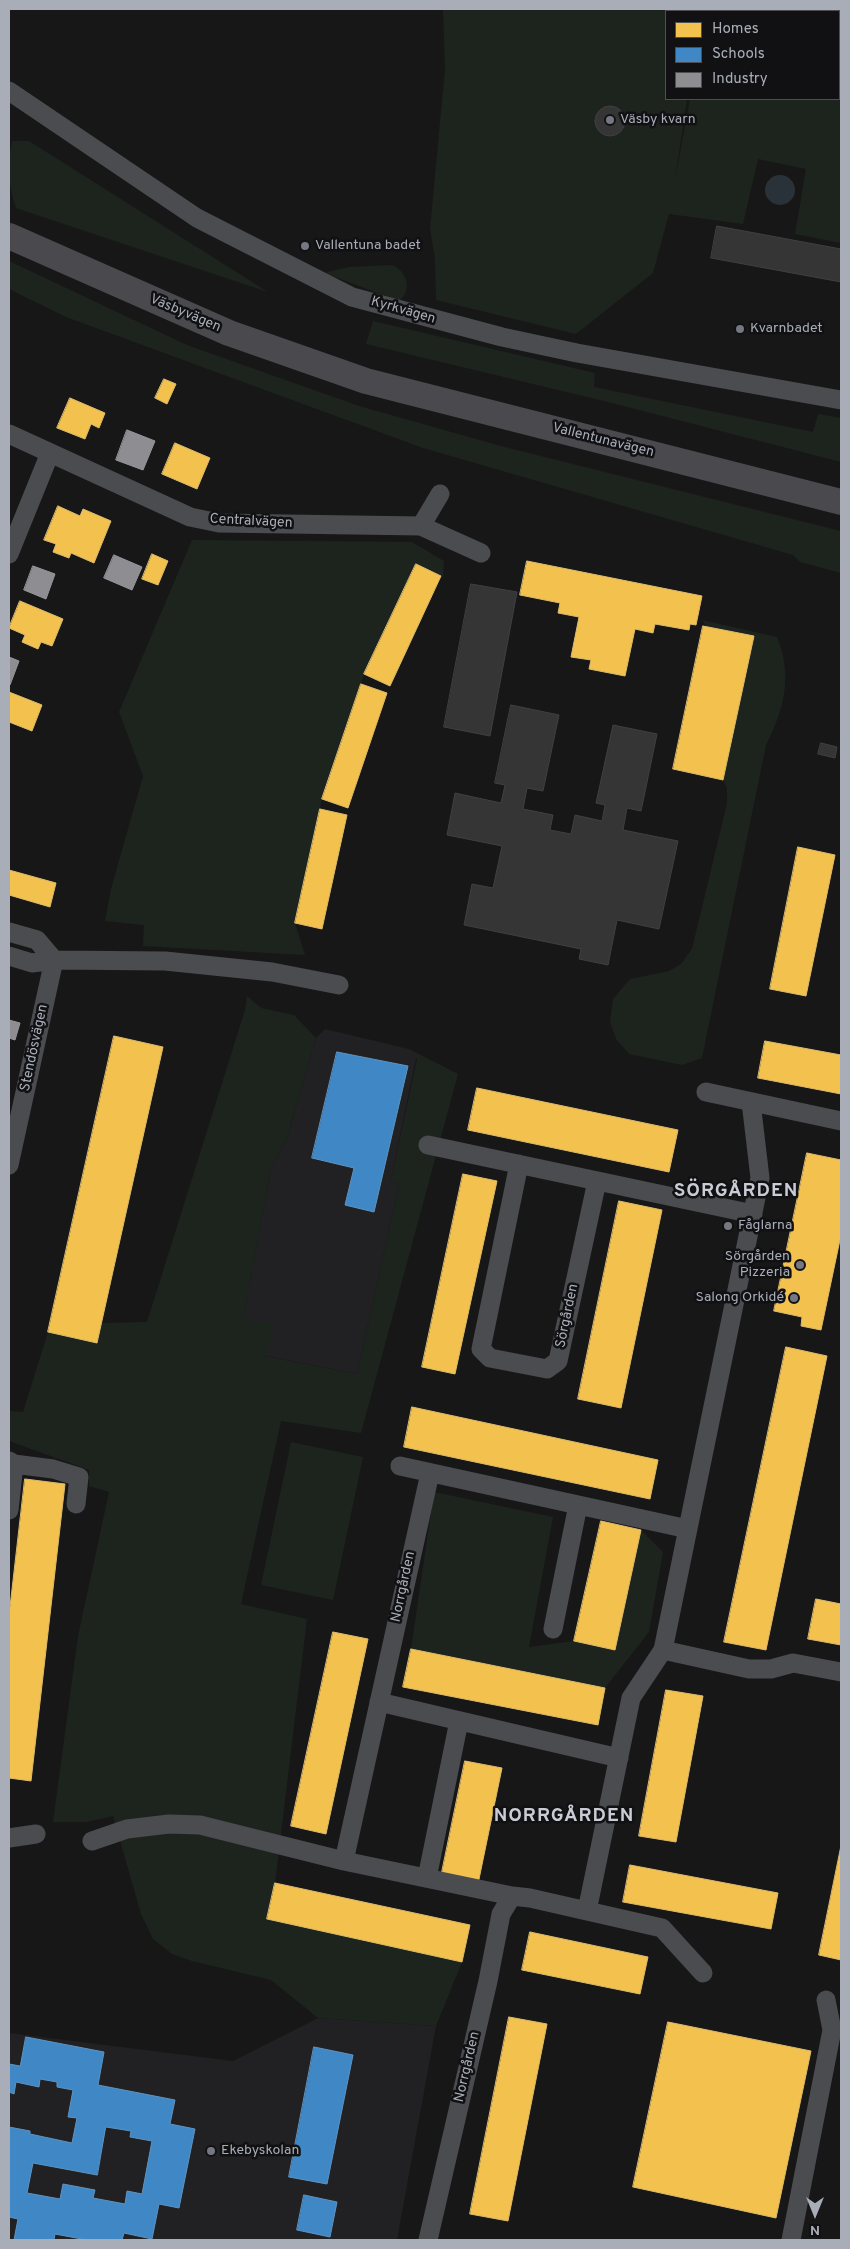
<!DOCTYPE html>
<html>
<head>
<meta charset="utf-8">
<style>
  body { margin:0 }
  #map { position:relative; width:850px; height:2249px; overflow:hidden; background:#171717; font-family:Overpass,sans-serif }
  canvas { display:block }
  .frame { position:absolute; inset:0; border:10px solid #a8adb8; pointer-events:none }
  .legend { position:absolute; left:665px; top:10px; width:175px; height:90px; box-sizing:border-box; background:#111113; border:1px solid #4d4f55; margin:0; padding:6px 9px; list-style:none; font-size:15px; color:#a8adb8 }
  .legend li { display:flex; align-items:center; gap:10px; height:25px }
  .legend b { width:25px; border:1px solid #4d4f55 }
  .north { position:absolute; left:790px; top:2189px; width:50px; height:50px; -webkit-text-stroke:4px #111113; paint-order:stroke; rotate:180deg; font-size:14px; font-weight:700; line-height:20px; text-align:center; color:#a8adb8 }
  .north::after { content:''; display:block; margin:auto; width:18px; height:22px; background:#a8adb8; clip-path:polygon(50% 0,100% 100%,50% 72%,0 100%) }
</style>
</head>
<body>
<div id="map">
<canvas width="850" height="2249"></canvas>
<div class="frame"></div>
<ul class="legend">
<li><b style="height:14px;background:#f2c14e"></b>Homes</li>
<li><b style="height:14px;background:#3f88c5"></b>Schools</li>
<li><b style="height:14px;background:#8d8d92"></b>Industry</li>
</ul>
<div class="north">N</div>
</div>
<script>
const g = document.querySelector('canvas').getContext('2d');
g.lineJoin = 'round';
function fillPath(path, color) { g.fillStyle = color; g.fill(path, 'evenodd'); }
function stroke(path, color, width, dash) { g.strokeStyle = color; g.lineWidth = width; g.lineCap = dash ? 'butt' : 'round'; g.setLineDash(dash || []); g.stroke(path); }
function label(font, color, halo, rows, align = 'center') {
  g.font = font + ' Overpass,sans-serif'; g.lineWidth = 5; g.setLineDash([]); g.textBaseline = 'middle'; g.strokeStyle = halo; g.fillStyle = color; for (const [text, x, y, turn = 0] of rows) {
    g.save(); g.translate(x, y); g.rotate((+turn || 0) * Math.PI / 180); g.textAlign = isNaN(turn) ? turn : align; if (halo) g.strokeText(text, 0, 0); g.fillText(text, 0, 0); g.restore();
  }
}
const built = new Path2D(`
  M 325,1029 L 409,1049 L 417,1054 L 391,1179 L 399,1185 L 357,1374 L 237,1350 L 271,1168 L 287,1138 L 316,1038 Z
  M 318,2018 L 436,2026 L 397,2240 L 9,2240 L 9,2033 L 233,2061 Z`);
const green = new Path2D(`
  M 443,9 L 704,9 L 703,11 L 666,11 L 666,99 L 687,99 L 675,180 L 690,99 L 839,99 L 839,11 L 705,11 L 705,9 L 841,9 L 841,243 L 795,234 L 806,169 L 758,159 L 743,224 L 669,214 L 653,273 L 576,334 L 436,300 L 435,258 L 430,229 L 445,69 Z
  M 12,141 L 29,141 L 268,292 L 16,208 C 8,185 7,165 12,141 Z
  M 9,261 L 187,345 L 359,406 L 501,446 L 841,531 L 841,573 L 800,562 L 793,555 L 423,448 L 66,317 L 9,289 Z
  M 392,265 C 407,271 413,290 399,301 L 327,274 L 327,272 L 350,267 Z
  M 373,321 L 595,373 L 594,387 L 813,432 L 818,414 L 841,418 L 841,462 L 608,402 L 366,344 Z
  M 192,540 L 412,542 L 444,561 L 443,577 L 416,565 L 364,674 L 322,799 L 295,923 L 305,955 L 143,946 L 144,925 L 105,921 L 111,889 L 143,776 L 119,712 Z
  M 702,620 L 777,637 C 793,676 784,709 766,745 L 702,1058 L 682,1065 L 629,1054 L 616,1039 L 610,1022 L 613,999 L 630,979 L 669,971 L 681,964 L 692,949 L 727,803 L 727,788 L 723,780 L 753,637 L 707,627 Z
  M 247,996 L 261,1008 L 294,1015 L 316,1038 L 287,1138 L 271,1168 L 243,1319 L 274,1324 L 265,1356 L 357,1374 L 399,1185 L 391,1179 L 417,1059 L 409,1049 L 458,1074 L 361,1433 L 281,1421 L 241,1604 L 307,1619 L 275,1883 L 267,1919 L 462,1962 L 436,2026 L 318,2018 L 271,1980 L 192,1961 L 172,1954 L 153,1939 L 141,1914 L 113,1816 L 87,1822 L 53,1822 L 78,1636 L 109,1492 L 89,1486 L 89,1470 L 9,1441 L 9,1411 L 23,1412 L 48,1332 L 97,1343 L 102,1323 L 147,1322 L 245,1010 Z
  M 291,1442 L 363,1457 L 333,1600 L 261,1585 Z
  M 434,1492 L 553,1517 L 529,1647 L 574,1641 L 615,1650 L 641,1530 L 663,1552 L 649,1632 L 605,1688 L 411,1649 Z`);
const water = new Path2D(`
  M765 190a15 15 0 1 1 30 0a15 15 0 1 1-30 0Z`);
const homes = new Path2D(`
  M 164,379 L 176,384 L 167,404 L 155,398 Z
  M 70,398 L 105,413 L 99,428 L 91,424 L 85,439 L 57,428 Z
  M 175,443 L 210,458 L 197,489 L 162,474 Z
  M 58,506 L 80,516 L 83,509 L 111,521 L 94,563 L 71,553 L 69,558 L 53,552 L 56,544 L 44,540 Z
  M 152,554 L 168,561 L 158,585 L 142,579 Z
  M 527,561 L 702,596 L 696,625 L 690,624 L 689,630 L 655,624 L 653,633 L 635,629 L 625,676 L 589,669 L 591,660 L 571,657 L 579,617 L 558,613 L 560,603 L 520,595 Z
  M 416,564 L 441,576 L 390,686 L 364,674 Z
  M 20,601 L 63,619 L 52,646 L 41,642 L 38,649 L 22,642 L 25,635 L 9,628 Z
  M 703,626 L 754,636 L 723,780 L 673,769 Z
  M 361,684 L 387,693 L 348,808 L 322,799 Z
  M 9,692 L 42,705 L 32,731 L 9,722 Z
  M 320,809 L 347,815 L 322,929 L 295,923 Z
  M 798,847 L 835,855 L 806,996 L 770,989 Z
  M 9,870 L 56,883 L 50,907 L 9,895 Z
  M 114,1036 L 163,1047 L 97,1343 L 48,1332 Z
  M 765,1041 L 841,1055 L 841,1094 L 758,1078 Z
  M 477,1088 L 678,1130 L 669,1172 L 468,1130 Z
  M 807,1153 L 841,1160 L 841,1235 L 821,1330 L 801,1326 L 802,1317 L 774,1311 Z
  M 463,1174 L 497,1181 L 455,1374 L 422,1367 Z
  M 619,1201 L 662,1210 L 621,1408 L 578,1399 Z
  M 786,1347 L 827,1356 L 766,1650 L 724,1642 Z
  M 412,1407 L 658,1460 L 650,1499 L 404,1447 Z
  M 25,1479 L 65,1484 L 31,1781 L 9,1778 L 9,1616 Z
  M 601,1521 L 641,1530 L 615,1650 L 574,1641 Z
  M 816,1599 L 841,1604 L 841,1645 L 808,1639 Z
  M 333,1632 L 368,1639 L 326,1834 L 291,1826 Z
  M 411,1649 L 605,1688 L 598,1725 L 403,1687 Z
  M 666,1690 L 703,1696 L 676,1842 L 639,1836 Z
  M 465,1761 L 502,1768 L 478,1884 L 441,1877 Z
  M 841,1846 L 841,1960 L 819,1955 Z
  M 630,1865 L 778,1893 L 771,1929 L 623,1902 Z
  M 275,1883 L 470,1925 L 462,1962 L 267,1919 Z
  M 530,1932 L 648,1957 L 640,1994 L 522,1970 Z
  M 509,2017 L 547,2024 L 508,2221 L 470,2214 Z
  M 668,2022 L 811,2051 L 776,2218 L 633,2187 Z`);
const schools = new Path2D(`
  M 337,1052 L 408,1066 L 374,1212 L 345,1205 L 354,1168 L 312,1158 Z
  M 26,2037 L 104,2052 L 98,2085 L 175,2100 L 170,2124 L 195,2129 L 179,2208 L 159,2204 L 152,2239 L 124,2233 L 122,2240 L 87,2240 L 55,2234 L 54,2240 L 14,2240 L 18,2219 L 9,2217 L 9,2127 L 30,2131 L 30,2134 L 72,2143 L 77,2118 L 68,2117 L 73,2090 L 57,2087 L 57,2082 L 40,2079 L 39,2087 L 16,2082 L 14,2094 L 9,2092 L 9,2064 L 20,2066 ZM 106,2127 L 131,2131 L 130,2137 L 152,2141 L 142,2194 L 127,2191 L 125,2204 L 93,2198 L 95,2190 L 63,2184 L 60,2199 L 27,2193 L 33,2163 L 97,2175 Z
  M 314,2047 L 353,2055 L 327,2184 L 289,2177 Z
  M 304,2195 L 337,2202 L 330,2237 L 297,2230 Z`);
const industry = new Path2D(`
  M 127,430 L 155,441 L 143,470 L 116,460 Z
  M 114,555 L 142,567 L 132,590 L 104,578 Z
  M 33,566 L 55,574 L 46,599 L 24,590 Z
  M 9,657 L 19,661 L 10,685 L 9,684 Z
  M 9,1020 L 20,1023 L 15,1040 L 9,1038 Z`);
const building = new Path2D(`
  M595 121a15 15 0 1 1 30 0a15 15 0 1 1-30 0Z
  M 717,226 L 841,249 L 841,282 L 711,258 Z
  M 471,584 L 517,592 L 490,736 L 444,727 Z
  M 511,705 L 559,715 L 543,791 L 527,788 L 523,809 L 553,815 L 550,830 L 571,834 L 575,815 L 602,821 L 605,805 L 596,803 L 613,725 L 657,734 L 641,811 L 627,808 L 623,830 L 678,841 L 659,929 L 617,920 L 608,965 L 579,959 L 581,949 L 464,925 L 472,884 L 493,888 L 502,846 L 447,835 L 455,793 L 501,803 L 505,785 L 495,783 Z
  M 821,743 L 837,747 L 835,758 L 818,754 Z`);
const minor = new Path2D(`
  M 9,91 L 197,218 L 352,297 L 502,337 L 577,353 L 841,400
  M 9,434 L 190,517 L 219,523 L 421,526 L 481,553
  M 421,526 L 440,494
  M 9,554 L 50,453
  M 9,932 L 37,940 L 54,960
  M 9,956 L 32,963 L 54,960 L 165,961 L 272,972 L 339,985
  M 706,1092 L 841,1121
  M 751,1102 L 760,1178 L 663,1650 L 749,1669 L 771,1669 L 793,1663 L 841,1672
  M 428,1145 L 753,1214
  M 519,1164 L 481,1349 L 490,1358 L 547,1369 L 558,1361 L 597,1181
  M 9,1165 L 54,960
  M 9,1461 L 14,1464 L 53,1469 L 79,1477 L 76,1504
  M 400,1466 L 688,1529
  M 9,1510 L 14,1464
  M 553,1629 L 578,1505
  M 379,1702 L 619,1758
  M 9,1838 L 36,1834
  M 92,1841 L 127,1829 L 169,1824 L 200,1825 L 344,1861 L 512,1896
  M 344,1861 L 430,1473
  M 427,1878 L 459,1721
  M 587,1911 L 662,1928 L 703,1973
  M 428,2240 L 488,1981 L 501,1914 L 512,1896 L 530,1898 L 587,1911 L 631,1698 L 663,1650
  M 791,2240 L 832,2030 L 826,2000`);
const secondary = new Path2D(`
  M 9,236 L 229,333 L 366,381 L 841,502`);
const markers = [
  [610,120,5,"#757880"],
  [305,246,5,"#757880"],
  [740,329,5,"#757880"],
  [728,1226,5,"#757880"],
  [800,1265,5,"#757880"],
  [794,1298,5,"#757880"],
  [211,2151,5,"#757880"]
];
const poiNames = [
  ["Väsby kvarn",620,120],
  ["Vallentuna badet",315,246],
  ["Kvarnbadet",750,329],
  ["Fåglarna",738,1226],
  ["Sörgården",790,1257,"right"],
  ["Pizzeria",790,1273,"right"],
  ["Salong Orkidé",784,1298,"right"],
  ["Ekebyskolan",221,2151]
];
const streetNames = [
  ["Kyrkvägen",403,311,16],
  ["Väsbyvägen",185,314,23],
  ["Vallentunavägen",603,441,14],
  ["Centralvägen",251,522,3],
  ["Stendösvägen",35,1048,-78],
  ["Sörgården",568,1316,-78],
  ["Norrgården",404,1587,-78],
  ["Norrgården",468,2067,-77]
];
const districtNames = [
  ["SÖRGÅRDEN",736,1192],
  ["NORRGÅRDEN",564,1817]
];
fillPath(built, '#212123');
fillPath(green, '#1d241e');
fillPath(water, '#2a3239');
fillPath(homes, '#f2c14e');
stroke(homes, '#dcbb6e', 1);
fillPath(schools, '#3f88c5');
stroke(schools, '#5e93c1', 1);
fillPath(industry, '#8d8d92');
stroke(industry, '#95979d', 1);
fillPath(building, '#353536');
stroke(building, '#3f4043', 1);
stroke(minor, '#4b4c50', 19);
stroke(secondary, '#4a4a4e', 26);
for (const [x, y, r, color] of markers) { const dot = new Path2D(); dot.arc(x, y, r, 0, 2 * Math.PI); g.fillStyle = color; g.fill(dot); stroke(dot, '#111113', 2); }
label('14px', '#a8adb8', '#111113', poiNames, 'left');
label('14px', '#a8adb8', '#111113', streetNames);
g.letterSpacing = '1px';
label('bold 19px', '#c9ccd4', '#111113', districtNames);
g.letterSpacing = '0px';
</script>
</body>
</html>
